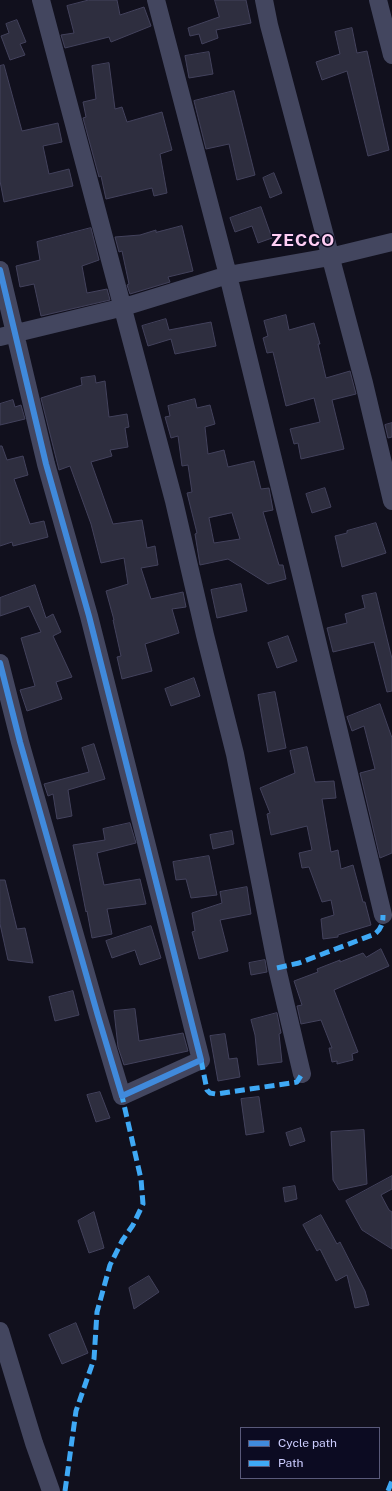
<!DOCTYPE html>
<html>
<head>
<meta charset="utf-8">
<style>
  body { margin:0 }
  #map { position:relative; width:392px; height:1491px; overflow:hidden; background:#11101d; font-family:"Public Sans",sans-serif }
  canvas { display:block }
  .legend { position:absolute; left:240px; top:1427px; width:140px; height:52px; box-sizing:border-box; background:#0c0b22; border:1px solid #59597a; margin:0; padding:5px 7px; list-style:none; font-size:12px; color:#cccdff }
  .legend li { display:flex; align-items:center; gap:8px; height:20px }
  .legend b { width:20px; border:1px solid #59597a }
</style>
</head>
<body>
<div id="map">
<canvas width="392" height="1491"></canvas>
<ul class="legend">
<li><b style="height:5px;background:#408adc"></b>Cycle path</li>
<li><b style="height:5px;background:#3fa9f5"></b>Path</li>
</ul>
</div>
<script>
const g = document.querySelector('canvas').getContext('2d');
g.lineJoin = 'round';
function fillPath(path, color) { g.fillStyle = color; g.fill(path, 'evenodd'); }
function stroke(path, color, width, dash) { g.strokeStyle = color; g.lineWidth = width; g.lineCap = dash ? 'butt' : 'round'; g.setLineDash(dash || []); g.stroke(path); }
function label(font, color, halo, rows, align = 'center') {
  g.font = font + ' "Public Sans",sans-serif'; g.lineWidth = 3; g.setLineDash([]); g.textBaseline = 'middle'; g.strokeStyle = halo; g.fillStyle = color; for (const [text, x, y, turn = 0] of rows) {
    g.save(); g.translate(x, y); g.rotate((+turn || 0) * Math.PI / 180); g.textAlign = isNaN(turn) ? turn : align; if (halo) g.strokeText(text, 0, 0); g.fillText(text, 0, 0); g.restore();
  }
}
const building = new Path2D(`
  M 89,0 L 117,0 L 120,15 L 144,7 L 151,26 L 111,42 L 109,37 L 65,48 L 61,35 L 74,33 L 67,6 Z
  M 215,0 L 246,0 L 251,23 L 216,30 L 218,38 L 202,44 L 199,34 L 190,36 L 188,28 L 219,17 Z
  M 17,20 L 26,42 L 20,44 L 25,55 L 10,60 L 1,36 L 9,33 L 6,24 Z
  M 352,28 L 357,53 L 367,51 L 389,150 L 368,156 L 347,71 L 322,80 L 316,62 L 340,54 L 335,32 Z
  M 209,52 L 213,74 L 189,78 L 185,56 Z
  M 109,63 L 115,109 L 122,107 L 127,122 L 162,112 L 172,150 L 160,154 L 167,193 L 154,196 L 152,188 L 106,199 L 101,176 L 99,177 L 83,118 L 86,117 L 83,102 L 96,99 L 92,66 Z
  M 4,65 L 22,131 L 58,123 L 62,142 L 43,146 L 49,174 L 69,169 L 73,186 L 4,202 L 0,181 L 0,66 Z
  M 234,91 L 255,175 L 237,180 L 229,144 L 206,149 L 194,101 Z
  M 274,173 L 282,193 L 270,198 L 263,178 Z
  M 261,207 L 272,238 L 258,243 L 252,226 L 235,232 L 230,218 Z
  M 182,226 L 193,271 L 168,277 L 170,282 L 130,294 L 127,285 L 129,284 L 122,251 L 119,252 L 115,237 L 140,235 L 156,230 L 156,232 Z
  M 91,228 L 99,260 L 82,266 L 87,293 L 107,289 L 110,300 L 41,316 L 34,284 L 20,287 L 16,266 L 40,260 L 37,242 Z
  M 286,315 L 289,330 L 314,323 L 320,344 L 318,344 L 326,378 L 350,371 L 356,394 L 332,400 L 344,449 L 301,459 L 298,443 L 294,444 L 290,429 L 320,422 L 314,398 L 286,406 L 273,352 L 267,353 L 263,338 L 268,336 L 264,321 Z
  M 166,319 L 169,330 L 211,322 L 216,346 L 175,354 L 171,339 L 148,346 L 142,326 Z
  M 95,376 L 96,383 L 105,381 L 109,417 L 127,414 L 129,427 L 125,428 L 128,447 L 110,450 L 112,456 L 91,462 L 113,524 L 142,520 L 147,548 L 155,546 L 158,565 L 141,568 L 151,599 L 183,592 L 186,607 L 172,609 L 179,633 L 145,644 L 152,671 L 122,679 L 117,657 L 121,656 L 113,620 L 114,620 L 106,591 L 128,584 L 124,558 L 101,563 L 91,524 L 70,466 L 59,470 L 41,398 L 82,385 L 81,378 Z
  M 195,399 L 197,408 L 210,405 L 215,424 L 205,427 L 208,454 L 224,450 L 228,467 L 254,461 L 261,489 L 269,488 L 273,510 L 263,512 L 279,565 L 283,565 L 286,579 L 268,584 L 228,559 L 200,565 L 195,534 L 197,533 L 187,493 L 192,492 L 188,465 L 182,466 L 178,436 L 171,438 L 165,417 L 170,416 L 168,406 ZM 232,513 L 240,539 L 214,543 L 209,518 Z
  M 13,400 L 15,407 L 21,405 L 25,419 L 0,425 L 0,404 Z
  M 392,423 L 392,437 L 388,438 L 385,425 Z
  M 0,446 L 2,446 L 7,460 L 23,456 L 28,475 L 14,479 L 30,524 L 44,521 L 48,537 L 13,546 L 12,542 L 0,546 Z
  M 325,488 L 331,507 L 312,513 L 306,494 Z
  M 376,523 L 386,553 L 342,567 L 335,536 L 347,533 L 347,531 Z
  M 241,584 L 247,611 L 217,618 L 211,590 Z
  M 35,585 L 46,618 L 53,614 L 61,632 L 53,636 L 72,677 L 56,682 L 62,699 L 27,711 L 20,690 L 35,686 L 21,638 L 41,632 L 29,606 L 0,616 L 0,598 Z
  M 376,593 L 392,659 L 392,691 L 387,692 L 374,642 L 333,652 L 327,628 L 347,623 L 345,614 L 365,608 L 362,596 Z
  M 288,636 L 297,661 L 277,668 L 268,643 Z
  M 194,678 L 200,696 L 171,706 L 165,689 Z
  M 275,692 L 286,748 L 268,752 L 258,695 Z
  M 380,704 L 392,738 L 392,853 L 380,858 L 360,773 L 375,769 L 364,726 L 352,731 L 347,717 Z
  M 94,744 L 105,779 L 68,790 L 72,816 L 57,819 L 53,794 L 48,796 L 44,784 L 89,772 L 82,748 Z
  M 307,747 L 315,782 L 334,781 L 336,798 L 322,799 L 331,852 L 338,850 L 341,869 L 353,865 L 363,902 L 365,902 L 371,925 L 338,935 L 338,937 L 323,939 L 321,919 L 334,915 L 331,900 L 322,902 L 309,867 L 302,868 L 299,853 L 312,850 L 307,826 L 271,835 L 267,814 L 270,813 L 260,788 L 295,773 L 290,751 Z
  M 130,823 L 136,843 L 97,853 L 104,885 L 140,879 L 146,904 L 107,909 L 112,934 L 92,938 L 87,911 L 86,912 L 73,845 L 105,840 L 103,829 Z
  M 232,831 L 234,844 L 213,849 L 210,835 Z
  M 209,856 L 217,895 L 191,898 L 186,879 L 176,880 L 173,862 Z
  M 0,880 L 5,880 L 17,929 L 25,928 L 33,963 L 8,960 L 0,924 Z
  M 247,887 L 251,914 L 220,920 L 228,951 L 199,959 L 192,932 L 195,931 L 192,913 L 222,903 L 220,892 Z
  M 151,926 L 161,958 L 140,965 L 135,950 L 112,958 L 106,941 Z
  M 381,949 L 389,966 L 334,990 L 358,1052 L 352,1054 L 353,1060 L 337,1064 L 337,1061 L 332,1062 L 329,1048 L 332,1048 L 321,1020 L 301,1024 L 297,1006 L 302,1005 L 294,981 L 318,972 L 317,969 L 340,960 L 340,962 L 363,953 L 366,957 Z
  M 265,960 L 267,972 L 251,975 L 249,963 Z
  M 73,991 L 79,1015 L 55,1021 L 49,997 Z
  M 135,1009 L 139,1041 L 183,1033 L 188,1051 L 124,1065 L 118,1047 L 114,1011 Z
  M 277,1013 L 281,1033 L 279,1034 L 282,1062 L 258,1065 L 255,1035 L 251,1020 Z
  M 225,1034 L 229,1059 L 237,1058 L 240,1077 L 218,1081 L 210,1036 Z
  M 100,1092 L 110,1118 L 96,1122 L 87,1095 Z
  M 259,1097 L 264,1132 L 246,1135 L 241,1099 Z
  M 301,1128 L 305,1141 L 290,1146 L 286,1133 Z
  M 364,1130 L 367,1184 L 339,1190 L 333,1180 L 331,1132 Z
  M 392,1176 L 392,1189 L 381,1195 L 389,1210 L 392,1212 L 392,1249 L 362,1230 L 346,1201 Z
  M 295,1186 L 297,1199 L 285,1202 L 283,1188 Z
  M 94,1212 L 104,1248 L 89,1253 L 78,1221 Z
  M 321,1215 L 337,1244 L 340,1242 L 365,1291 L 369,1305 L 355,1308 L 347,1275 L 336,1281 L 320,1249 L 317,1251 L 303,1225 Z
  M 149,1276 L 159,1292 L 134,1309 L 129,1288 Z
  M 76,1323 L 88,1353 L 62,1364 L 49,1335 Z`);
const minor = new Path2D(`
  M 41,0 L 174,501 L 205,635 L 235,754 L 277,968 L 302,1074
  M 156,0 L 228,275 L 301,574 L 383,915
  M 264,0 L 269,25 L 364,383 L 392,501
  M 378,0 L 392,55
  M 0,270 L 46,464 L 89,616 L 201,1060 L 122,1096 L 98,1016 L 20,742 L 0,663
  M 0,337 L 124,307 L 228,275 L 330,257 L 392,242
  M 0,1331 L 34,1443 L 51,1491`);
const quiet = new Path2D(`
  M 277,968 L 299,963 L 375,934 C 381,929 383,924 383,915
  M 201,1060 L 207,1090 L 210,1093 L 216,1094 L 291,1083 L 297,1082 L 302,1074
  M 65,1491 L 76,1411 L 94,1359 L 97,1312 L 110,1265 L 122,1241 L 133,1225 L 143,1204 L 141,1179 L 122,1096
  M 388,1491 L 392,1481`);
const cycleway = new Path2D(`
  M 0,270 L 46,464 L 89,616 L 201,1060 L 122,1096 L 98,1016 L 20,742 L 0,663`);
const districtNames = [
  ["ZECCO",303,241]
];
fillPath(building, '#2e2e3f');
stroke(building, '#43425c', 1);
stroke(minor, '#43465f', 18);
stroke(quiet, '#3fa9f5', 5, [10, 5]);
stroke(cycleway, '#408adc', 6);
g.letterSpacing = '1px';
label('bold 17px', '#ffcef3', '#0c0b22', districtNames);
g.letterSpacing = '0px';
</script>
</body>
</html>
